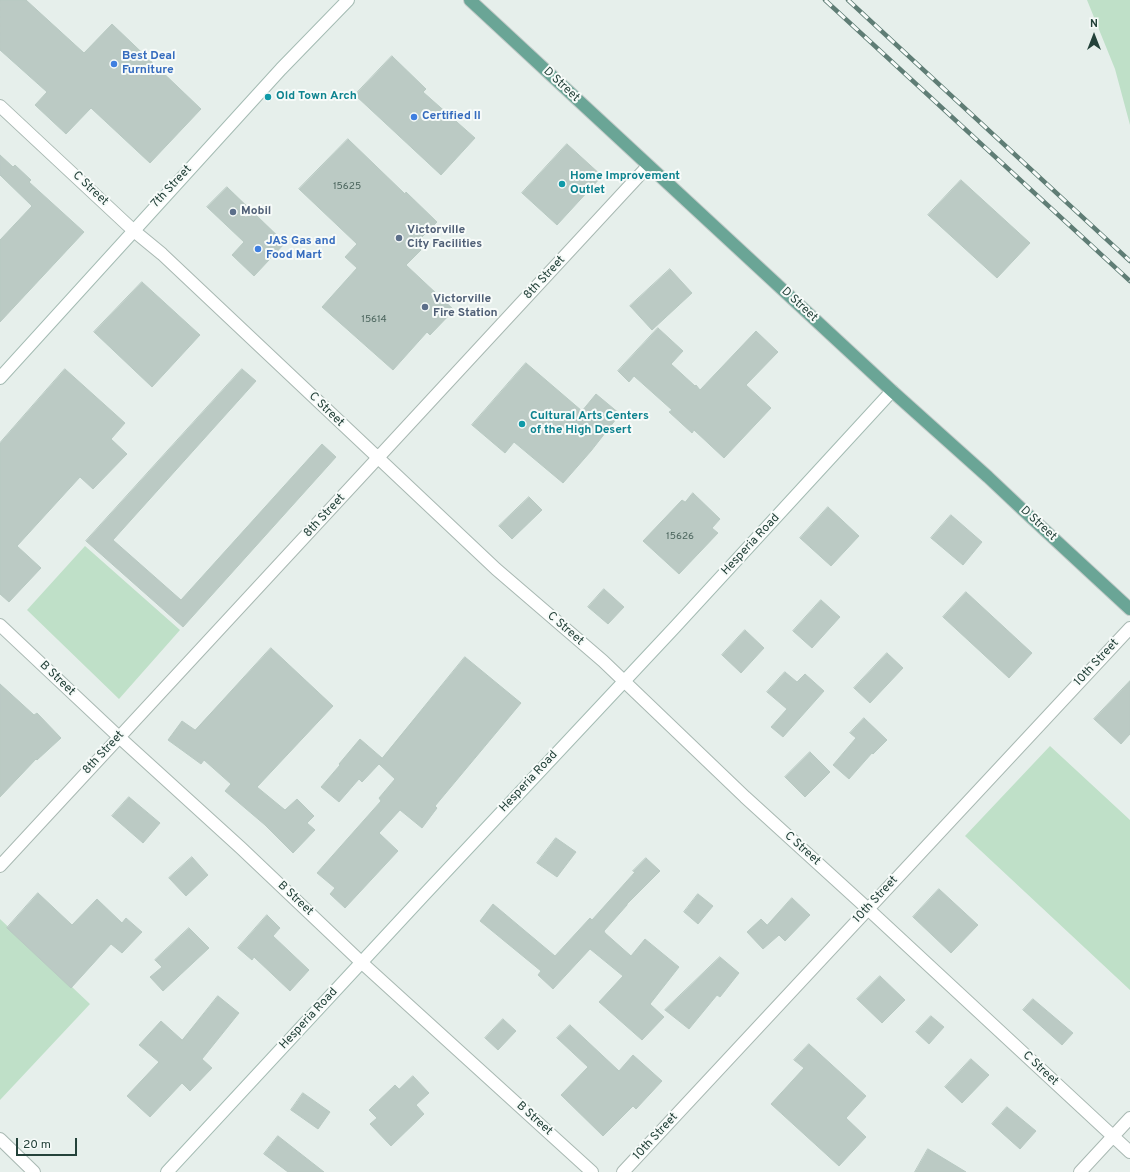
<!DOCTYPE html>
<html>
<head>
<meta charset="utf-8">
<style>
  body { margin:0 }
  #map { position:relative; width:1130px; height:1172px; overflow:hidden; background:#e6efeb; font-family:Overpass,sans-serif }
  canvas { display:block }
  .north { position:absolute; left:1074px; top:16px; width:40px; height:40px; -webkit-text-stroke:3px #f7fbf9; paint-order:stroke; rotate:0deg; font-size:11px; font-weight:700; line-height:16px; text-align:center; color:#24423a }
  .north::after { content:''; display:block; margin:auto; width:14px; height:18px; background:#24423a; clip-path:polygon(50% 0,100% 100%,50% 72%,0 100%) }
  .scale { position:absolute; left:16px; top:1138px; width:61px; height:18px; box-sizing:border-box; border:2px solid #24423a; border-top:0; padding-left:5px; font-size:12px; line-height:14px; white-space:nowrap; color:#24423a; -webkit-text-stroke:3px #f7fbf9; paint-order:stroke }
</style>
</head>
<body>
<div id="map">
<canvas width="1130" height="1172"></canvas>
<div class="north">N</div>
<div class="scale">20 m</div>
</div>
<script>
const g = document.querySelector('canvas').getContext('2d');
g.lineJoin = 'round';
function fillPath(path, color) { g.fillStyle = color; g.fill(path, 'evenodd'); }
function stroke(path, color, width, dash) { g.strokeStyle = color; g.lineWidth = width; g.lineCap = dash ? 'butt' : 'round'; g.setLineDash(dash || []); g.stroke(path); }
function label(font, color, halo, rows, align = 'center') {
  g.font = font + ' Overpass,sans-serif'; g.lineWidth = 4; g.setLineDash([]); g.textBaseline = 'middle'; g.strokeStyle = halo; g.fillStyle = color; for (const [text, x, y, turn = 0] of rows) {
    g.save(); g.translate(x, y); g.rotate((+turn || 0) * Math.PI / 180); g.textAlign = isNaN(turn) ? turn : align; if (halo) g.strokeText(text, 0, 0); g.fillText(text, 0, 0); g.restore();
  }
}
const green = new Path2D(`
  M 1087,0 L 1130,0 L 1130,125 L 1115,69 Z
  M 85,546 L 180,630 L 119,699 L 27,610 Z
  M 1050,746 L 1130,820 L 1130,990 L 965,836 Z
  M 0,919 L 90,1004 L 0,1100 Z`);
const building = new Path2D(`
  M 0,0 L 26,0 L 84,53 L 112,24 L 201,109 L 150,163 L 91,108 L 66,134 L 35,105 L 47,92 L 0,50 Z
  M 392,56 L 426,89 L 423,92 L 475,138 L 441,175 L 355,95 Z
  M 348,139 L 405,194 L 406,192 L 437,222 L 415,244 L 421,250 L 406,265 L 454,310 L 430,335 L 427,332 L 393,370 L 322,307 L 357,268 L 345,257 L 357,244 L 299,189 Z
  M 567,144 L 602,176 L 557,225 L 522,193 Z
  M 0,155 L 13,167 L 15,165 L 31,180 L 29,182 L 84,232 L 0,322 L 0,240 L 32,206 L 0,175 Z
  M 961,180 L 1030,243 L 997,278 L 928,215 Z
  M 227,187 L 285,243 L 254,276 L 232,255 L 244,242 L 207,207 Z
  M 670,269 L 692,293 L 652,330 L 630,306 Z
  M 142,282 L 200,335 L 152,387 L 94,332 Z
  M 658,328 L 683,351 L 671,364 L 695,386 L 696,385 L 700,390 L 756,331 L 778,352 L 746,385 L 771,408 L 724,458 L 694,430 L 692,433 L 669,412 L 672,410 L 634,376 L 629,382 L 618,371 Z
  M 526,363 L 582,411 L 596,394 L 620,414 L 591,451 L 563,483 L 514,442 L 505,453 L 472,425 Z
  M 65,369 L 125,423 L 111,439 L 127,454 L 93,489 L 80,477 L 17,546 L 41,568 L 9,602 L 0,594 L 0,443 Z
  M 242,369 L 256,381 L 113,540 L 181,600 L 322,444 L 336,457 L 183,627 L 86,541 Z
  M 693,493 L 720,519 L 712,528 L 718,533 L 679,574 L 643,541 L 682,500 L 685,502 Z
  M 529,497 L 542,510 L 512,539 L 499,526 Z
  M 828,507 L 859,536 L 831,566 L 800,538 Z
  M 951,515 L 982,542 L 963,565 L 931,538 Z
  M 604,589 L 624,607 L 608,624 L 588,607 Z
  M 966,592 L 1032,653 L 1009,678 L 943,617 Z
  M 821,600 L 840,617 L 812,648 L 793,631 Z
  M 745,630 L 764,648 L 741,673 L 722,655 Z
  M 271,648 L 333,706 L 257,787 L 285,810 L 297,799 L 314,816 L 307,823 L 315,830 L 293,853 L 265,825 L 225,791 L 231,784 L 204,760 L 201,764 L 168,740 L 182,721 L 195,730 Z
  M 887,653 L 903,668 L 870,703 L 854,688 Z
  M 465,657 L 521,703 L 435,806 L 437,808 L 422,828 L 400,810 L 379,833 L 398,851 L 345,908 L 330,894 L 335,888 L 317,873 L 381,801 L 379,798 L 395,779 L 379,764 L 362,782 L 359,779 L 339,802 L 321,787 L 340,765 L 339,764 L 360,739 L 382,758 Z
  M 785,672 L 797,682 L 805,674 L 824,691 L 783,737 L 771,727 L 787,709 L 767,692 Z
  M 1130,681 L 1130,734 L 1121,744 L 1094,719 Z
  M 0,684 L 34,715 L 37,713 L 61,738 L 37,760 L 36,759 L 0,797 Z
  M 864,718 L 887,740 L 873,754 L 872,753 L 849,779 L 833,765 L 856,738 L 850,733 Z
  M 810,752 L 830,772 L 805,797 L 785,777 Z
  M 129,797 L 160,823 L 143,843 L 112,816 Z
  M 556,838 L 576,852 L 557,877 L 537,863 Z
  M 192,857 L 208,875 L 186,896 L 169,878 Z
  M 646,858 L 660,871 L 627,904 L 627,905 L 604,931 L 605,933 L 631,956 L 645,939 L 679,967 L 650,1004 L 664,1017 L 642,1040 L 599,1002 L 623,976 L 590,949 L 553,989 L 538,975 L 541,971 L 480,921 L 493,904 L 555,956 L 590,918 L 592,920 L 635,872 L 633,871 Z
  M 939,889 L 978,925 L 951,953 L 913,917 Z
  M 38,893 L 72,925 L 97,899 L 122,923 L 126,918 L 142,932 L 122,953 L 111,944 L 71,988 L 7,928 Z
  M 698,894 L 713,906 L 698,924 L 684,912 Z
  M 792,898 L 810,915 L 785,941 L 779,935 L 763,949 L 747,932 L 761,919 L 767,925 Z
  M 267,915 L 280,928 L 273,936 L 309,970 L 290,991 L 254,957 L 252,960 L 238,948 Z
  M 189,928 L 209,948 L 163,991 L 150,977 L 162,967 L 155,960 Z
  M 720,957 L 739,973 L 720,997 L 717,995 L 689,1029 L 665,1010 Z
  M 880,976 L 905,1000 L 882,1023 L 857,999 Z
  M 218,996 L 239,1013 L 202,1059 L 212,1068 L 190,1091 L 182,1083 L 150,1117 L 127,1096 L 159,1062 L 139,1045 L 161,1021 L 182,1040 Z
  M 1033,999 L 1073,1033 L 1062,1045 L 1023,1010 Z
  M 931,1016 L 944,1027 L 929,1044 L 916,1032 Z
  M 503,1019 L 516,1031 L 498,1050 L 485,1038 Z
  M 570,1025 L 619,1071 L 633,1055 L 662,1081 L 636,1109 L 633,1106 L 603,1136 L 561,1095 L 588,1067 L 557,1038 Z
  M 809,1044 L 866,1096 L 846,1118 L 866,1137 L 839,1166 L 771,1104 L 804,1068 L 794,1060 Z
  M 971,1059 L 989,1075 L 962,1103 L 945,1087 Z
  M 413,1076 L 429,1093 L 416,1105 L 424,1114 L 391,1146 L 370,1124 L 377,1118 L 369,1110 L 395,1085 L 399,1089 Z
  M 303,1093 L 330,1112 L 318,1129 L 291,1110 Z
  M 1007,1107 L 1036,1131 L 1020,1149 L 992,1124 Z
  M 278,1136 L 324,1172 L 288,1172 L 264,1154 Z
  M 928,1149 L 966,1172 L 915,1172 Z`);
const street = new Path2D(`
  M 0,106 L 134,231 L 162,254 L 496,569 L 603,661 L 745,797 L 868,909 L 1130,1152
  M 0,625 L 119,737 L 241,848 L 361,962 L 592,1172
  M 0,866 L 648,166
  M 0,1139 L 34,1172
  M 623,1172 L 1130,628
  M 1080,1172 L 1130,1118`);
const secondary = new Path2D(`
  M 0,378 L 281,69 L 348,0
  M 167,1172 L 423,896 L 675,627 L 892,391`);
const primary = new Path2D(`
  M 470,0 L 892,391 L 988,477 L 1024,511 L 1130,609`);
const rail = new Path2D(`
  M 825,0 L 1130,281
  M 848,0 L 1130,261`);
const markers = [
  [114,64,4,"#3f7fe0"],
  [268,97,4,"#0f9aa8"],
  [414,117,4,"#3f7fe0"],
  [562,184,4,"#0f9aa8"],
  [233,212,4,"#5c6f8a"],
  [399,238,4,"#5c6f8a"],
  [258,249,4,"#3f7fe0"],
  [425,307,4,"#5c6f8a"],
  [522,424,4,"#0f9aa8"]
];
const numberNames = [
  ["15625",347,187],
  ["15614",374,320],
  ["15626",680,537]
];
const shopNames = [
  ["Best Deal",122,57],
  ["Furniture",122,71],
  ["Certified II",422,117],
  ["JAS Gas and",266,242],
  ["Food Mart",266,256]
];
const streetNames = [
  ["D Street",561,85,43],
  ["7th Street",172,187,-47],
  ["C Street",90,189,43],
  ["8th Street",545,278,-47],
  ["D Street",799,305,43],
  ["C Street",326,410,44],
  ["8th Street",325,516,-47],
  ["D Street",1038,524,43],
  ["Hesperia Road",751,545,-47],
  ["C Street",565,629,41],
  ["10th Street",1097,663,-47],
  ["B Street",57,679,44],
  ["8th Street",104,753,-47],
  ["Hesperia Road",529,782,-47],
  ["C Street",802,849,42],
  ["B Street",295,899,43],
  ["10th Street",876,900,-47],
  ["Hesperia Road",309,1019,-47],
  ["C Street",1040,1069,43],
  ["B Street",534,1119,42],
  ["10th Street",656,1137,-47]
];
const cultureNames = [
  ["Old Town Arch",276,97],
  ["Home Improvement",570,177],
  ["Outlet",570,191],
  ["Cultural Arts Centers",530,417],
  ["of the High Desert",530,431]
];
const serviceNames = [
  ["Mobil",241,212],
  ["Victorville",407,231],
  ["City Facilities",407,245],
  ["Victorville",433,300],
  ["Fire Station",433,314]
];
fillPath(green, '#bfe0c8');
fillPath(building, '#bbcac4');
stroke(building, '#b8c9c2', 1);
stroke(street, '#a8b8b2', 14);
stroke(secondary, '#a4bbb3', 14);
stroke(primary, '#c2cac8', 14);
stroke(street, '#fff', 12);
stroke(secondary, '#fff', 12);
stroke(primary, '#6aa596', 12);
stroke(rail, '#5f7d75', 4.5);
stroke(rail, '#f7fbf9', 3, [9]);
for (const [x, y, r, color] of markers) { const dot = new Path2D(); dot.arc(x, y, r, 0, 2 * Math.PI); g.fillStyle = color; g.fill(dot); stroke(dot, '#f7fbf9', 1.5); }
label('10px', '#4a645c', null, numberNames);
label('bold 12px', '#366cbe', '#f7fbf9', shopNames, 'left');
label('12px', '#24423a', '#f7fbf9', streetNames);
label('bold 12px', '#0d838f', '#f7fbf9', cultureNames, 'left');
label('bold 12px', '#4e5e75', '#f7fbf9', serviceNames, 'left');
</script>
</body>
</html>
